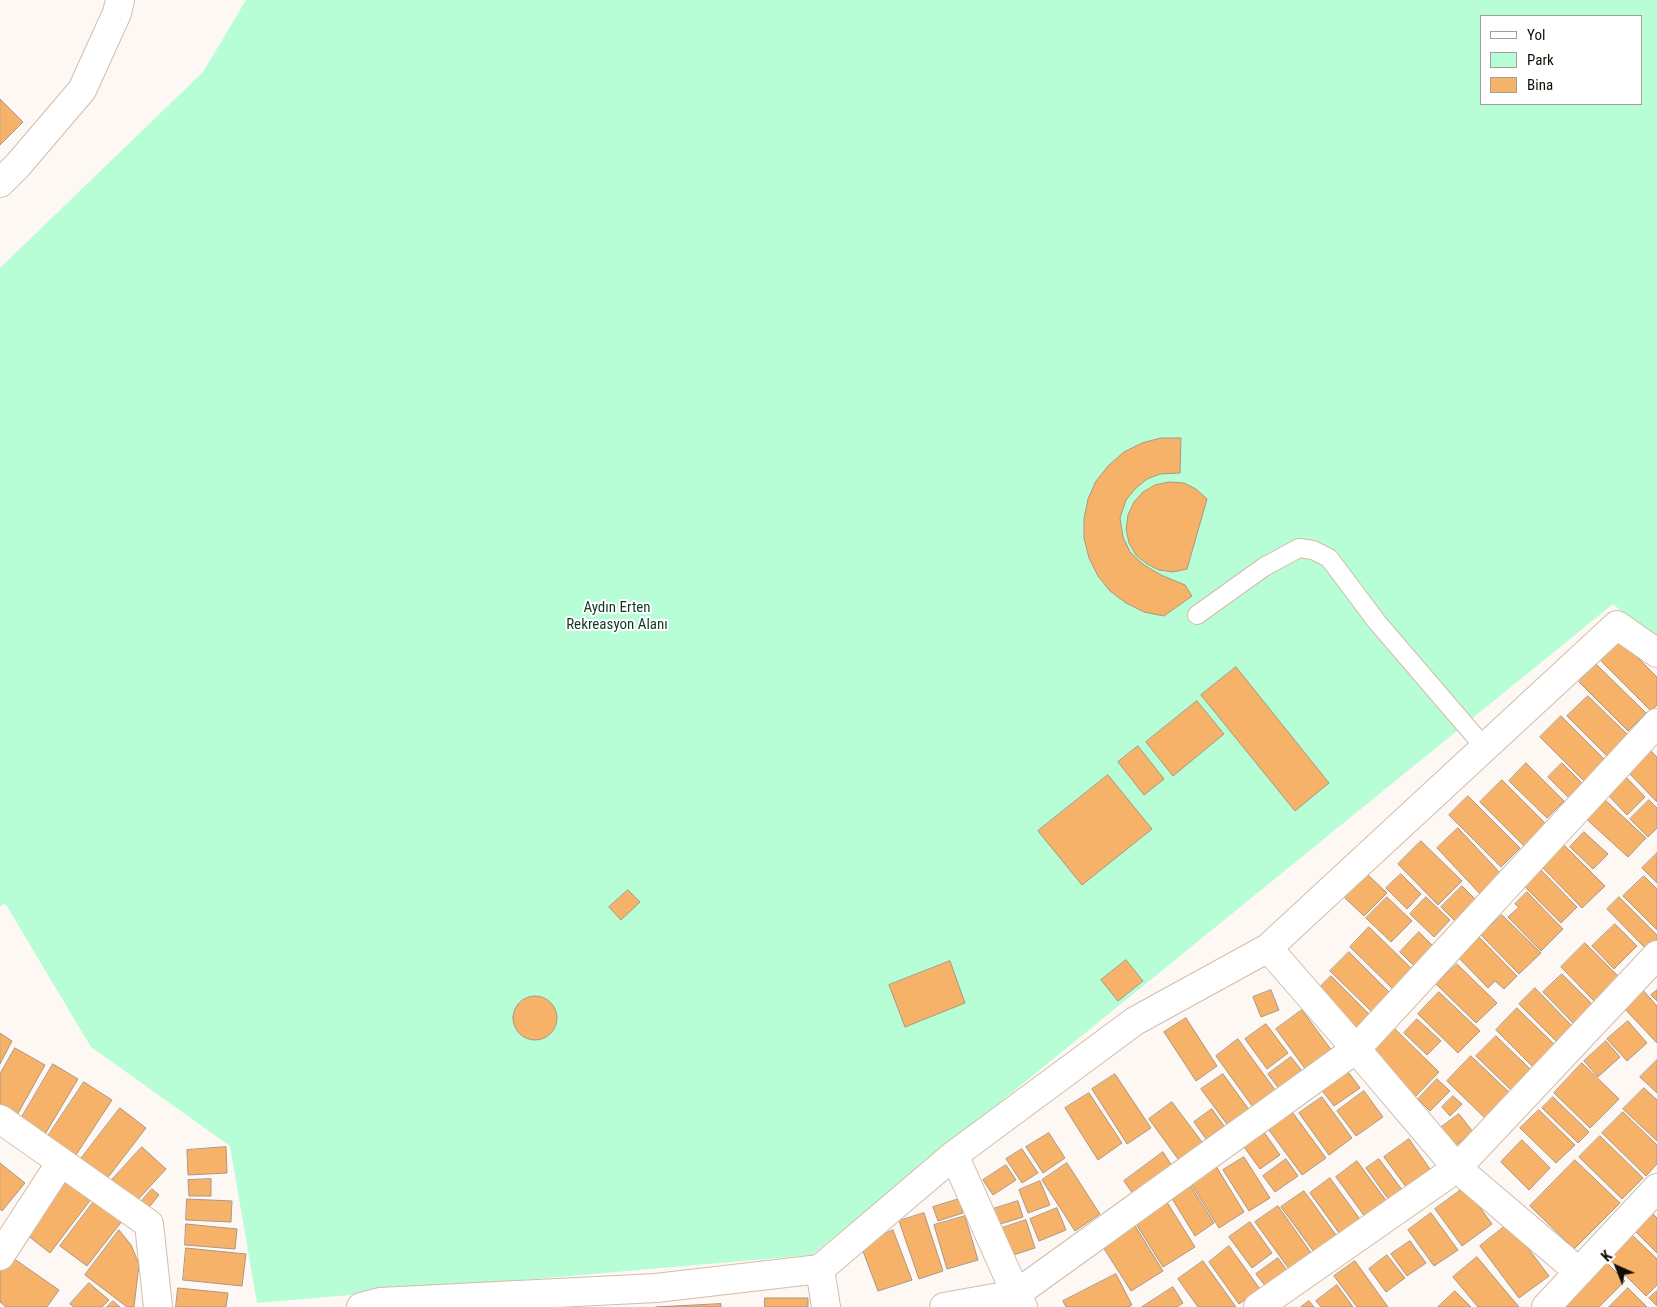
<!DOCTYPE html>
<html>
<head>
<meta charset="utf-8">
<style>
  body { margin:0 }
  #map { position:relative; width:1657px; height:1307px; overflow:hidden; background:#fdf8f4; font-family:"Roboto Condensed",sans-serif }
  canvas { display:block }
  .legend { position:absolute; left:1480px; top:15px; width:162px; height:90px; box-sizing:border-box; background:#fff; border:1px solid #a19e9b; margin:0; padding:6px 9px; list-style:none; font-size:15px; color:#140d06 }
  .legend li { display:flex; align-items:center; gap:10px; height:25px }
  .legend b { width:25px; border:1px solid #a19e9b }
  .north { position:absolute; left:1592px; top:1242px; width:50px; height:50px; -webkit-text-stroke:4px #fff; paint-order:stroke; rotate:316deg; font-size:14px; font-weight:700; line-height:20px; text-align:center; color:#140d06 }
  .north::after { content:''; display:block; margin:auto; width:18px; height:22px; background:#140d06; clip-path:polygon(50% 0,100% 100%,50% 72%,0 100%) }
</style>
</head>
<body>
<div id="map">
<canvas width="1657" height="1307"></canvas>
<ul class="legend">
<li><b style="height:6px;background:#fff"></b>Yol</li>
<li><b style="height:14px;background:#b7fdd5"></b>Park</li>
<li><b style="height:14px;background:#f5b268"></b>Bina</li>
</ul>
<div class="north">K</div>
</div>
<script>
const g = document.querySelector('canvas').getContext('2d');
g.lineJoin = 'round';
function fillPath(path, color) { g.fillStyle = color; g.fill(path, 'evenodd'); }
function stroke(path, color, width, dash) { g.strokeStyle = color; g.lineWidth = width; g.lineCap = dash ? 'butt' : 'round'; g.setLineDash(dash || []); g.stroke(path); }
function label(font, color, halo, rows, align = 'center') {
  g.font = font + ' "Roboto Condensed",sans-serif'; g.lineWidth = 4; g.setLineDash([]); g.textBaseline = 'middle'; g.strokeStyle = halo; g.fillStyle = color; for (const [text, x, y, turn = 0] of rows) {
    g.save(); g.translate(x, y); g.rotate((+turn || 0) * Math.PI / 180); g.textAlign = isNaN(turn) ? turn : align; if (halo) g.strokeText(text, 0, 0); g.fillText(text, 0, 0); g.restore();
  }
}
const green = new Path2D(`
  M 246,0 L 1657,0 L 1657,641 L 1613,604 L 812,1255 L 257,1303 L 230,1146 L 91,1047 L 5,903 L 0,907 L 0,268 L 203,72 ZM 1481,16 L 1641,16 L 1641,104 L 1481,104 Z`);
const building = new Path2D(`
  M 0,99 L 23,122 L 0,145 Z
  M 1161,438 L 1181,438 L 1180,473 L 1160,474 L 1147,479 L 1135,489 L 1126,500 L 1120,518 L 1123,537 L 1130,552 L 1144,565 L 1161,575 L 1185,585 L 1192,596 L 1164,616 L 1144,612 L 1126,603 L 1110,591 L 1098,576 L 1089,558 L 1084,538 L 1084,519 L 1088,499 L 1096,481 L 1109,465 L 1124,452 L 1142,443 Z
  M 1169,482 L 1184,483 L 1196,489 L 1207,499 L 1187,569 L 1173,572 L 1159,570 L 1147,564 L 1136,555 L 1129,543 L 1126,529 L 1128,515 L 1134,502 L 1143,492 L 1155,485 Z
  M 1621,641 L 1657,677 L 1657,705 L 1651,711 L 1601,661 Z
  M 1596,664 L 1646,713 L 1628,731 L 1579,682 Z
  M 1236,667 L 1329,783 L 1295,811 L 1201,695 Z
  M 1588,696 L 1629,736 L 1608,757 L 1567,716 Z
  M 1197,701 L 1224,734 L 1173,776 L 1146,742 Z
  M 1561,716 L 1606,761 L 1585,782 L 1540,737 Z
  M 1138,746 L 1164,779 L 1144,795 L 1118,762 Z
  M 1649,749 L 1657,757 L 1657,802 L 1627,771 Z
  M 1526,763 L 1564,801 L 1547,818 L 1509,781 Z
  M 1562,763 L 1585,786 L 1571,800 L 1548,777 Z
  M 1108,775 L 1152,829 L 1082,885 L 1038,831 Z
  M 1626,777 L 1645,797 L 1627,815 L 1608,795 Z
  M 1502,780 L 1547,825 L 1525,847 L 1480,802 Z
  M 1468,796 L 1520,848 L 1501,867 L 1449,815 Z
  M 1602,797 L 1646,838 L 1628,857 L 1583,816 Z
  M 1649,800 L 1657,808 L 1657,828 L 1648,837 L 1630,819 Z
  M 1458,828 L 1503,876 L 1482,896 L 1437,848 Z
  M 1584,832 L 1608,854 L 1593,869 L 1570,847 Z
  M 1421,841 L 1462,881 L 1438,905 L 1398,864 Z
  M 1562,843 L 1605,886 L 1582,908 L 1540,865 Z
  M 1657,853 L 1657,883 L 1642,868 Z
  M 1540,869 L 1577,907 L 1561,923 L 1523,885 Z
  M 1367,874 L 1387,893 L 1364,916 L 1345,898 Z
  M 1401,874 L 1421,894 L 1407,909 L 1386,888 Z
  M 1644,876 L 1657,889 L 1657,930 L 1623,896 Z
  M 1462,886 L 1480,904 L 1459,925 L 1441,907 Z
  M 628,890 L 640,902 L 621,920 L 609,907 Z
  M 1527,892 L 1563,929 L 1541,951 L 1508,917 L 1519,907 L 1515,904 Z
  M 1387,897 L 1412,921 L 1391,942 L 1366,918 Z
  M 1426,897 L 1450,920 L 1434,937 L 1410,914 Z
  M 1619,897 L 1657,935 L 1657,940 L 1647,950 L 1607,909 Z
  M 1502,915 L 1541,953 L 1519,974 L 1481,935 Z
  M 1615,924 L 1637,946 L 1614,969 L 1592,946 Z
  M 1369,927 L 1413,970 L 1394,990 L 1350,947 Z
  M 1419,932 L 1435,948 L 1416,968 L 1400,952 Z
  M 1475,933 L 1517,976 L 1504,989 L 1495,981 L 1488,988 L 1455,954 Z
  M 1585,943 L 1622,980 L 1597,1004 L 1561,967 Z
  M 1349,952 L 1390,993 L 1372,1012 L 1330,971 Z
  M 1126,960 L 1143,981 L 1118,1001 L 1101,980 Z
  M 950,961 L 965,1003 L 905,1027 L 889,985 Z
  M 1457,964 L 1497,1003 L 1476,1023 L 1436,984 Z
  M 1562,974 L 1594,1006 L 1575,1025 L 1543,992 Z
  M 1331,976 L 1369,1014 L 1351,1032 L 1313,994 Z
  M 1535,988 L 1573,1027 L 1557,1042 L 1519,1004 Z
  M 1641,988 L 1657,1006 L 1657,1043 L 1622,1006 Z
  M 1271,990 L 1279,1010 L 1261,1017 L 1253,997 Z
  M 1657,990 L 1657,1001 L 1651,995 Z
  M 1439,992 L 1480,1031 L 1458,1053 L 1418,1014 Z
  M513 1018a22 22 0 1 1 44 0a22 22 0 1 1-44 0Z
  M 1517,1008 L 1555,1045 L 1533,1067 L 1496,1030 Z
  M 1302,1010 L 1335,1055 L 1309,1074 L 1276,1029 Z
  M 1186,1018 L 1217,1066 L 1196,1081 L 1164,1032 Z
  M 1417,1019 L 1441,1041 L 1427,1055 L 1404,1033 Z
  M 1628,1021 L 1647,1043 L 1627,1061 L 1607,1039 Z
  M 1266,1024 L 1288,1053 L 1267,1069 L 1245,1039 Z
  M 1395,1029 L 1439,1072 L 1415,1097 L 1371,1054 Z
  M 0,1033 L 12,1041 L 0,1064 Z
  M 1496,1036 L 1531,1070 L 1512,1091 L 1476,1056 Z
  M 1238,1039 L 1278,1094 L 1255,1110 L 1216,1056 Z
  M 1606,1041 L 1620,1057 L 1598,1077 L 1584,1061 Z
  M 15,1048 L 45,1065 L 16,1117 L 0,1108 L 0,1074 Z
  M 1471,1056 L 1512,1095 L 1487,1120 L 1447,1081 Z
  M 1291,1057 L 1306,1076 L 1283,1094 L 1268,1074 Z
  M 1657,1060 L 1657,1093 L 1640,1077 Z
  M 1582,1063 L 1619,1099 L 1590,1128 L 1554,1093 Z
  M 53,1064 L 78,1079 L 44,1136 L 19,1122 Z
  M 1346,1069 L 1360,1088 L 1334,1106 L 1320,1088 Z
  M 1115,1074 L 1151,1128 L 1127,1144 L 1092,1089 Z
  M 1223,1074 L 1250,1111 L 1229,1127 L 1201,1089 Z
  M 1437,1079 L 1450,1091 L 1430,1111 L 1418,1099 Z
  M 84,1082 L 112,1100 L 74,1158 L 46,1139 Z
  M 1644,1088 L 1657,1100 L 1657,1141 L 1623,1109 Z
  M 1364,1091 L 1383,1117 L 1356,1136 L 1337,1111 Z
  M 1089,1093 L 1122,1143 L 1098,1160 L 1065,1108 Z
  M 1453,1096 L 1462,1104 L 1450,1116 L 1442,1107 Z
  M 1322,1097 L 1352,1138 L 1329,1155 L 1299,1113 Z
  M 1553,1097 L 1589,1132 L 1578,1143 L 1542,1108 Z
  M 1172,1102 L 1205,1146 L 1181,1163 L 1149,1119 Z
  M 120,1108 L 146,1128 L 106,1180 L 80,1160 Z
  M 1212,1109 L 1224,1126 L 1206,1139 L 1194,1122 Z
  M 1290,1109 L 1326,1158 L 1302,1175 L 1266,1126 Z
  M 1539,1110 L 1575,1145 L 1556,1163 L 1520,1128 Z
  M 1623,1112 L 1657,1145 L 1657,1164 L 1646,1176 L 1602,1133 Z
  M 1459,1114 L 1473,1132 L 1454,1147 L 1440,1128 Z
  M 1264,1132 L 1280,1155 L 1260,1169 L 1244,1147 Z
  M 1049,1133 L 1065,1158 L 1043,1173 L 1026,1147 Z
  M 1600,1136 L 1643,1178 L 1622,1199 L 1579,1157 Z
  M 1409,1139 L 1430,1169 L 1406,1187 L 1384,1157 Z
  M 1522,1140 L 1550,1168 L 1529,1190 L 1501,1162 Z
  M 142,1147 L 166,1169 L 134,1204 L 109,1183 Z
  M 226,1147 L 227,1173 L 188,1175 L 187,1150 Z
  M 1022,1149 L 1038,1173 L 1022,1183 L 1006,1159 Z
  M 1163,1152 L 1172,1166 L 1133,1194 L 1124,1181 Z
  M 1244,1157 L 1270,1198 L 1249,1211 L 1223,1170 Z
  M 1286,1159 L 1298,1176 L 1275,1192 L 1263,1176 Z
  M 1379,1159 L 1403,1191 L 1389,1200 L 1366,1168 Z
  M 1575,1160 L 1620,1203 L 1574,1249 L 1530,1206 Z
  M 1357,1161 L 1390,1206 L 1368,1221 L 1336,1177 Z
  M 0,1163 L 25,1183 L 2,1211 L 0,1209 Z
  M 1067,1163 L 1100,1214 L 1075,1231 L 1042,1180 Z
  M 1006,1165 L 1016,1180 L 993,1195 L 983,1180 Z
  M 1216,1166 L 1244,1212 L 1219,1228 L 1190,1182 Z
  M 64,1177 L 92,1198 L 50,1253 L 22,1231 Z
  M 1330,1178 L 1362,1222 L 1342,1237 L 1310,1193 Z
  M 211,1179 L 211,1196 L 189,1196 L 188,1180 Z
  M 1040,1181 L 1050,1205 L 1028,1213 L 1019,1190 Z
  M 1190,1185 L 1214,1223 L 1195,1236 L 1171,1197 Z
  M 1465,1187 L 1492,1224 L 1462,1246 L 1435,1209 Z
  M 152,1189 L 159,1195 L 146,1211 L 138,1205 Z
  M 1304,1191 L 1339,1239 L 1317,1256 L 1281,1207 Z
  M 187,1199 L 232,1201 L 231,1222 L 186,1220 Z
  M 959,1199 L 963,1213 L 938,1221 L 933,1207 Z
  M 1165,1199 L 1195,1247 L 1163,1267 L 1133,1219 Z
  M 95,1200 L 122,1221 L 87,1266 L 60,1246 Z
  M 1018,1201 L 1023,1217 L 997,1225 L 993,1209 Z
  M 1278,1206 L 1314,1257 L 1292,1273 L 1255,1222 Z
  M 1057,1208 L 1066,1230 L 1039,1241 L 1030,1219 Z
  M 924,1213 L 943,1271 L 919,1279 L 899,1221 Z
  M 1431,1213 L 1458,1250 L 1434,1266 L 1408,1230 Z
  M 1652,1213 L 1657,1218 L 1657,1253 L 1635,1231 Z
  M 965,1216 L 978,1260 L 947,1269 L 934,1225 Z
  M 1026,1220 L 1035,1248 L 1010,1256 L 1002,1228 Z
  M 1250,1222 L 1272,1253 L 1252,1268 L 1229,1237 Z
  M 1509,1223 L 1549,1276 L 1519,1298 L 1480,1246 Z
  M 186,1224 L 237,1229 L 235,1249 L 185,1245 Z
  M 1134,1224 L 1163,1271 L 1131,1291 L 1101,1244 Z
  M 119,1230 L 131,1245 L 139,1264 L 134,1307 L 127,1307 L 85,1275 Z
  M 893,1230 L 912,1280 L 878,1291 L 861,1246 Z
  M 1630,1233 L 1657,1259 L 1657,1285 L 1646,1296 L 1607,1257 Z
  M 1410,1241 L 1426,1263 L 1407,1276 L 1391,1254 Z
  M 1229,1246 L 1260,1289 L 1239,1304 L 1209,1262 Z
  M 186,1248 L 246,1254 L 242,1286 L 183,1280 Z
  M 1387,1255 L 1405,1278 L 1386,1292 L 1369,1269 Z
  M 10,1256 L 59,1290 L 47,1307 L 6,1307 L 0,1302 L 0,1270 Z
  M 1477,1257 L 1519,1307 L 1478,1307 L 1453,1277 Z
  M 1278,1258 L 1289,1273 L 1267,1288 L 1256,1274 Z
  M 1203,1261 L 1236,1307 L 1198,1307 L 1178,1279 Z
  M 1355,1261 L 1388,1307 L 1357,1307 L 1334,1276 Z
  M 1606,1262 L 1625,1281 L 1599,1307 L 1561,1307 Z
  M 1116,1274 L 1132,1305 L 1128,1307 L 1066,1307 L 1063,1301 Z
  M 89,1283 L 109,1300 L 102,1307 L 74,1307 L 70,1304 Z
  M 1337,1285 L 1353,1307 L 1321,1307 L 1316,1301 Z
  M 1173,1287 L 1183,1303 L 1177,1307 L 1142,1307 Z
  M 178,1288 L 228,1293 L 226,1307 L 176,1307 Z
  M 1628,1288 L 1647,1307 L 1609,1307 Z
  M 1455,1291 L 1471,1307 L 1438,1307 Z
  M 1657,1291 L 1657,1306 L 1649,1298 Z
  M 765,1298 L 808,1298 L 808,1307 L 765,1307 Z
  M 113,1301 L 120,1307 L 107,1307 Z
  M 1309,1301 L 1314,1307 L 1301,1307 Z
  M 721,1304 L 721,1307 L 656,1307 Z`);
const lane = new Path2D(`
  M 1197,615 L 1264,567 L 1299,548 L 1313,550 L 1329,558 L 1377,622 L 1485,748`);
const street = new Path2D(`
  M 0,183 L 18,165 L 82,90 L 117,13 L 120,0
  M 1268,948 L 1356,1049 L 1457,1168 L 1579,1272
  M 0,1119 L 149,1224 L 158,1307
  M 954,1155 L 1016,1294 L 1023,1307
  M 0,1256 L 61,1162
  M 820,1269 L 826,1307
  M 361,1307 L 380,1302 L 656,1288 L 820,1269 L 954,1155 L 1135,1021 L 1268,948 L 1617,625 L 1657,653
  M 944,1307 L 1016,1294 L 1356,1049 L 1657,723
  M 1258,1307 L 1457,1168 L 1657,955
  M 1546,1307 L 1657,1188`);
const parkNames = [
  ["Aydın Erten",617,608],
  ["Rekreasyon Alanı",617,625]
];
fillPath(green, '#b7fdd5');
fillPath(building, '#f5b268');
stroke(building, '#ab9783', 1);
stroke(lane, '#d2bda8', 20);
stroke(street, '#d2bda8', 30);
stroke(lane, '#fff', 18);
stroke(street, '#fff', 28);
label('15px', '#0f3a26', '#fff', parkNames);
</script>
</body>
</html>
